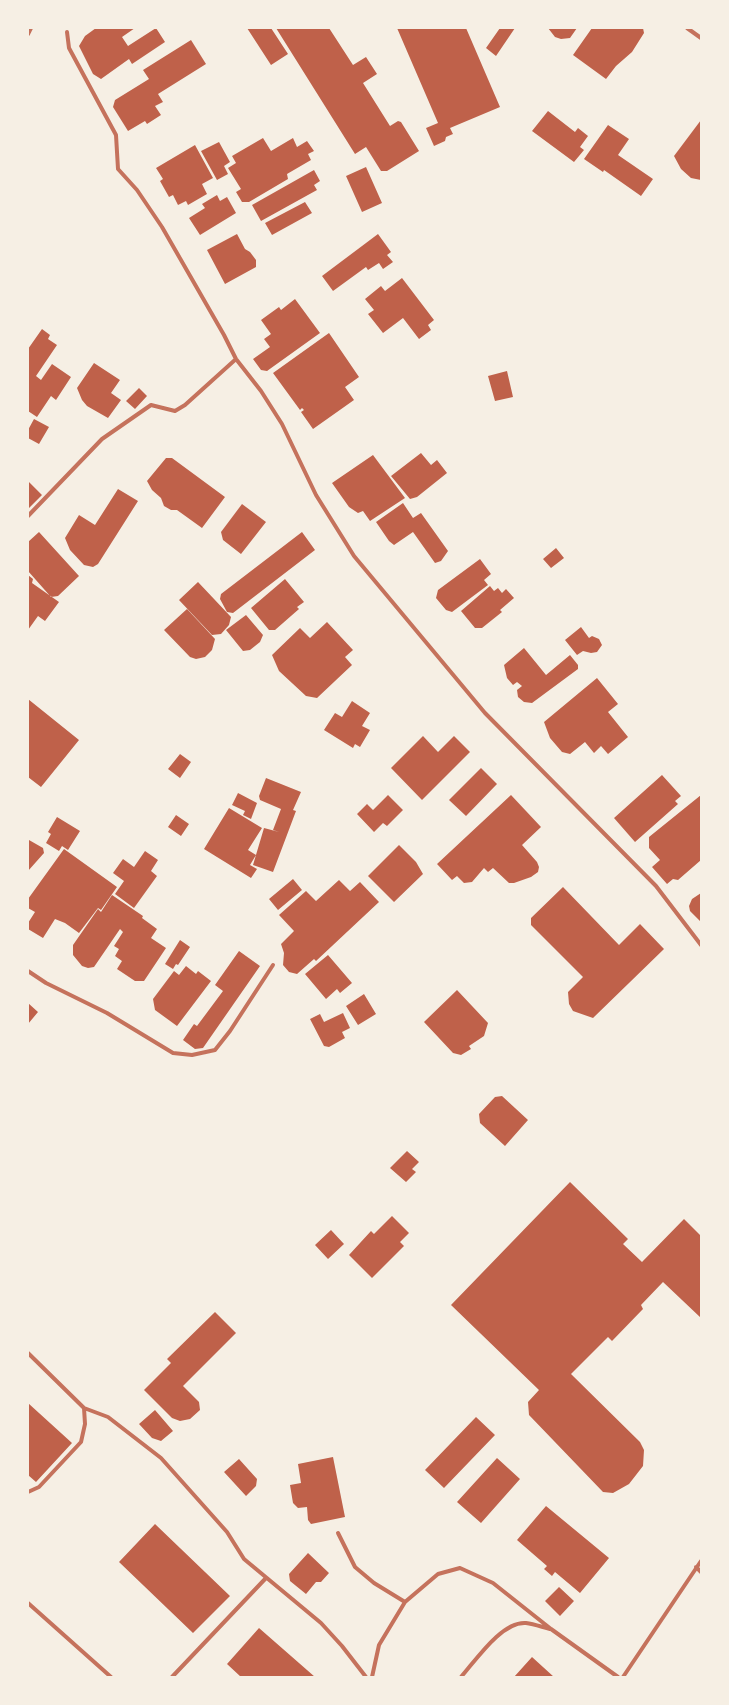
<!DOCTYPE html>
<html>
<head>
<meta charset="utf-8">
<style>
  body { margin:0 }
  #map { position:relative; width:729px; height:1705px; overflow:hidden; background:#f6efe4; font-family:Helvetica,sans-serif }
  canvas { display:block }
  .frame { position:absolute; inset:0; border:29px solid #f6efe4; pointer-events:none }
</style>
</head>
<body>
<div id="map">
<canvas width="729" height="1705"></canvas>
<div class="frame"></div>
</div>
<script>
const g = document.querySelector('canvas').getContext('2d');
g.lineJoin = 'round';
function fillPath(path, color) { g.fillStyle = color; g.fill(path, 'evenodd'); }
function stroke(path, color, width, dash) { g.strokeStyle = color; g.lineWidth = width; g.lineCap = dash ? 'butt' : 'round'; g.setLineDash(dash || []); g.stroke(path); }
const building = new Path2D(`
  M 96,28 L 135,28 L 122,37 L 128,46 L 156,28 L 165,42 L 132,64 L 129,59 L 101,79 L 93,74 L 79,46 L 85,36 Z
  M 247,28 L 271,28 L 288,54 L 271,65 Z
  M 276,28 L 329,28 L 353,65 L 366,57 L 377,74 L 363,83 L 390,126 L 398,121 L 401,122 L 419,151 L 387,171 L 381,171 L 366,147 L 355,154 Z
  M 397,28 L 466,28 L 500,107 L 450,128 L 453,134 L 446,137 L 445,141 L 434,146 L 426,128 L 438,123 Z
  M 500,28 L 515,28 L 496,56 L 486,48 Z
  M 548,28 L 577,28 L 570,38 L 561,39 L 555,37 Z
  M 592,28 L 643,28 L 644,33 L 632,52 L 616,66 L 606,79 L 573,55 Z
  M 191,40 L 206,64 L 158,94 L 163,102 L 155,106 L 161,115 L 147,124 L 145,121 L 128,131 L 113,107 L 115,100 L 149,79 L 143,70 Z
  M 548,111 L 575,132 L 578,128 L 588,136 L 580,147 L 584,150 L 574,162 L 532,131 Z
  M 701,120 L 701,180 L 691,178 L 681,169 L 674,156 Z
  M 608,125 L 629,139 L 618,155 L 653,179 L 641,196 L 604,170 L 603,172 L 584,159 Z
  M 263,138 L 271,151 L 293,138 L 297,147 L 307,141 L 314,151 L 308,154 L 311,160 L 287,174 L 288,179 L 249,202 L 242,202 L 236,192 L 241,189 L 228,168 L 236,163 L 232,156 Z
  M 219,142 L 230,162 L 224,166 L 228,174 L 217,180 L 201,151 Z
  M 195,145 L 213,178 L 202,184 L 207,194 L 188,205 L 186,201 L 178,205 L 173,195 L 169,197 L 160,181 L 163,179 L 156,168 Z
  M 366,167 L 382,203 L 362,212 L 346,176 Z
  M 314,170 L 320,181 L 314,185 L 317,190 L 261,221 L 252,205 Z
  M 217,195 L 220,201 L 227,197 L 236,213 L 200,235 L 189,218 L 205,208 L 202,204 Z
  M 305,202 L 312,213 L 272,235 L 265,223 Z
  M 237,234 L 245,249 L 250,252 L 256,260 L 256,267 L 225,284 L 207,250 Z
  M 378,234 L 391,252 L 387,255 L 393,262 L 383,269 L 379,263 L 368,270 L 366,267 L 333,291 L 322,276 Z
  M 402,278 L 434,320 L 428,325 L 431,330 L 419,339 L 403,318 L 383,333 L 368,314 L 374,310 L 365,299 L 381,286 L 385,291 Z
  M 295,299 L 320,333 L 267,371 L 261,370 L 253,359 L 270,347 L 264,339 L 271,334 L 261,320 L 279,307 L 281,310 Z
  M 42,329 L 50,335 L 48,339 L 57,345 L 36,376 L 41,380 L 52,364 L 71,377 L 56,400 L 51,396 L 37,417 L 28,411 L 28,349 Z
  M 329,333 L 359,377 L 345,387 L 354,400 L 313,429 L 301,412 L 304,410 L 302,408 L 300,410 L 273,373 Z
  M 94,363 L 120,380 L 111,393 L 121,400 L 108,418 L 87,406 L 82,400 L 77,388 Z
  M 507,371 L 513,397 L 495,401 L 488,376 Z
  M 139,388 L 147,396 L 135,409 L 126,401 Z
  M 34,419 L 49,427 L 39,444 L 28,438 L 28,430 Z
  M 421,453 L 431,465 L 437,460 L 447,473 L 417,497 L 410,499 L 391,476 Z
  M 373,455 L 405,498 L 370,521 L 363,511 L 358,513 L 349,507 L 332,483 Z
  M 166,458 L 172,458 L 225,497 L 202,528 L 177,510 L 171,510 L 164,506 L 161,498 L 152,490 L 147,481 Z
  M 28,481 L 42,495 L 28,509 Z
  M 118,489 L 138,501 L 98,564 L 93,567 L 84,565 L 70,550 L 65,538 L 79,515 L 95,525 Z
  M 403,503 L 413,518 L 421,513 L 448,551 L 441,561 L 435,563 L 413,532 L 394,545 L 389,541 L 376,522 Z
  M 242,504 L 266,522 L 241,554 L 223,540 L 221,532 Z
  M 39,532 L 79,576 L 58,596 L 51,597 L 28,571 L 28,542 Z
  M 302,532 L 315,550 L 233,613 L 227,612 L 220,599 L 221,594 Z
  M 556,548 L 564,558 L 551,568 L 543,559 Z
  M 480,559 L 491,574 L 484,580 L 488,585 L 452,612 L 446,610 L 436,598 L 438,590 Z
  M 28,575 L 33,579 L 32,583 L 59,602 L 45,621 L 38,616 L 28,630 Z
  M 285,579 L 304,602 L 297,607 L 299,609 L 275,630 L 269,630 L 251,608 Z
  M 198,582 L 231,617 L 229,625 L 221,634 L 212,635 L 179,600 Z
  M 490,586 L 494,591 L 498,588 L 502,593 L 506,589 L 514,598 L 500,610 L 502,612 L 482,628 L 475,628 L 461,611 Z
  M 187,609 L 215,639 L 212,650 L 205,657 L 196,659 L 190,657 L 164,630 Z
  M 246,615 L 263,635 L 260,642 L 250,650 L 243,651 L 226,630 Z
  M 327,622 L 353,650 L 345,657 L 352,665 L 317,698 L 306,696 L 279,671 L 272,655 L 300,628 L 310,638 Z
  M 581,627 L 589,638 L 592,636 L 599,639 L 602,645 L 597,652 L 591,653 L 583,651 L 577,655 L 565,640 Z
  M 524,648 L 546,675 L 570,655 L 578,665 L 578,669 L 532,703 L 524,702 L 518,697 L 517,690 L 522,686 L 517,682 L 513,685 L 507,678 L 504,665 Z
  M 597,678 L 618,704 L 608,712 L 628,737 L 608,754 L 601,746 L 594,753 L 585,742 L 570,754 L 562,752 L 550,738 L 544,722 Z
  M 28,699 L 79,740 L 41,787 L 28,777 Z
  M 352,701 L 370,713 L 362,726 L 370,730 L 360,747 L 355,744 L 353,748 L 324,730 L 335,713 L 342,717 Z
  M 423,736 L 438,752 L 454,736 L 470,752 L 422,800 L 391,768 Z
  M 180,754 L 191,762 L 180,778 L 168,769 Z
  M 481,768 L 497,784 L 466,816 L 449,800 Z
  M 662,775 L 681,796 L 675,801 L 678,804 L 635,842 L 614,818 Z
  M 266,778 L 301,792 L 293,810 L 296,811 L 273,872 L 253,865 L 264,828 L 279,832 L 273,830 L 281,809 L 260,800 L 259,796 Z
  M 238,793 L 257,803 L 251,819 L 243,815 L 245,811 L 232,805 Z
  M 388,795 L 403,810 L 387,826 L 383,823 L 374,832 L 357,814 L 367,804 L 373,810 Z
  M 511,795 L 541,827 L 522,845 L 537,862 L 539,867 L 538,872 L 531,877 L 514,883 L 509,883 L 493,868 L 488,872 L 484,868 L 472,882 L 464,883 L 457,876 L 452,880 L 437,864 Z
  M 701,795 L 701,860 L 678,880 L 673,879 L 667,884 L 652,867 L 660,860 L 649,848 L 649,837 Z
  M 229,808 L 262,828 L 248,850 L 256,855 L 250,865 L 257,869 L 251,878 L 204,849 Z
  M 176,815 L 189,824 L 181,836 L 168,827 Z
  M 57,817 L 80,831 L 68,850 L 62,846 L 59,851 L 46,843 L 51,834 L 48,832 Z
  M 29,840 L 43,848 L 44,853 L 28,871 Z
  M 399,845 L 416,862 L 423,874 L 394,902 L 368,876 Z
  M 64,849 L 117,887 L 101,910 L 98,908 L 79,933 L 65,923 L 55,919 L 43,938 L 28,929 L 28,923 L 35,912 L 28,908 L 28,899 Z
  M 145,851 L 158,860 L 151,871 L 157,876 L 134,908 L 115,894 L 124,881 L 113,873 L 123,859 L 134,867 Z
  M 293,879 L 302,890 L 278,910 L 269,899 Z
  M 339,880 L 350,891 L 360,882 L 379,902 L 316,961 L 314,959 L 297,974 L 289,972 L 283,965 L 284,953 L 281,944 L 294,931 L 279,915 L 306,891 L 316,901 Z
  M 563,887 L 619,945 L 640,924 L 664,949 L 593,1018 L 573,1011 L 569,1004 L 568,992 L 583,977 L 531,925 L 531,918 Z
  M 701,893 L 701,922 L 690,911 L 689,906 L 692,899 Z
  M 112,895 L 143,916 L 142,918 L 157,929 L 151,938 L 166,948 L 144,981 L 135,981 L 117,969 L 122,961 L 115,956 L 119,949 L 114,946 L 123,932 L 120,929 L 94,967 L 88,968 L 82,966 L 73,955 L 73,945 L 98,909 L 101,912 Z
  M 180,940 L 190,947 L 178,965 L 176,964 L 173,969 L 165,964 Z
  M 239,951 L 260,966 L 203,1048 L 195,1049 L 183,1040 L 194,1024 L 197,1026 L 223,991 L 215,985 Z
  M 328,955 L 352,983 L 340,993 L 337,989 L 326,999 L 305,974 Z
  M 186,966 L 196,974 L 198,971 L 211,981 L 177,1026 L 155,1010 L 153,999 L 174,971 L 179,975 Z
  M 457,990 L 488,1023 L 484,1036 L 469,1046 L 471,1049 L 461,1055 L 453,1053 L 424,1022 Z
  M 364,994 L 376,1014 L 358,1025 L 346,1006 Z
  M 28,1003 L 38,1012 L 28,1024 Z
  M 343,1013 L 350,1028 L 342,1032 L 345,1038 L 329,1047 L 324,1046 L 310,1019 L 320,1014 L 324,1022 Z
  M 502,1096 L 528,1120 L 505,1146 L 480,1123 L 479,1114 L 495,1097 Z
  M 407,1151 L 419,1162 L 412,1169 L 416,1172 L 406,1182 L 390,1168 Z
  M 570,1182 L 628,1239 L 623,1244 L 642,1262 L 684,1219 L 701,1236 L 701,1318 L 663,1282 L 641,1305 L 643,1309 L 612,1341 L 608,1337 L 571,1374 L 640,1442 L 644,1450 L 643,1466 L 629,1484 L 613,1493 L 603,1492 L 529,1415 L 528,1402 L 539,1390 L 451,1305 Z
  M 392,1216 L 409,1233 L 400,1242 L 404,1246 L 372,1278 L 349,1255 L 371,1231 L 374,1234 Z
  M 331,1230 L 344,1244 L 328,1259 L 315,1245 Z
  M 215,1312 L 236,1333 L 183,1386 L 199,1402 L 200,1410 L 190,1419 L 180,1421 L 172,1418 L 144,1390 L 171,1363 L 167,1359 Z
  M 28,1403 L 72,1443 L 36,1482 L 28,1475 Z
  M 155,1410 L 173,1431 L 161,1441 L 152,1438 L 139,1424 Z
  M 476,1417 L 495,1435 L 444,1488 L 425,1470 Z
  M 333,1457 L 345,1517 L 311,1524 L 308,1520 L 307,1507 L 298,1508 L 293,1503 L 290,1485 L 301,1483 L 298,1464 Z
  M 497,1458 L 520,1479 L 481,1523 L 457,1502 Z
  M 239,1459 L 257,1479 L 256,1486 L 246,1496 L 224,1472 Z
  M 546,1506 L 609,1558 L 580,1593 L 555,1572 L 552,1576 L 544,1569 L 547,1566 L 517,1540 Z
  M 155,1524 L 230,1596 L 193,1633 L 119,1562 Z
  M 308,1553 L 329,1573 L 321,1582 L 316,1582 L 306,1594 L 290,1581 L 289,1574 Z
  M 559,1587 L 574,1601 L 560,1616 L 545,1601 Z
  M 259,1628 L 315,1677 L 241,1677 L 227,1664 Z
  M 532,1657 L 554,1677 L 514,1677 Z`);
const minor = new Path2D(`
  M 687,28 L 701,38
  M 67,32 L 69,48 L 116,135 L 118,169 L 137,190 L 162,227 L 224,335 L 236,359 L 261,391 L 282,424 L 316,495 L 354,556 L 485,713 L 656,886 L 701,945
  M 28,34 L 31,28
  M 28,516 L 102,439 L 151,405 L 175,411 L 185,405 L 236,359
  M 28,971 L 46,983 L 107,1013 L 173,1053 L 192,1055 L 215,1050 L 230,1031 L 273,965
  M 28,1353 L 84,1408 L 108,1417 L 161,1458 L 227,1532 L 244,1559 L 321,1623 L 342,1646 L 366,1677
  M 28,1492 L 39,1487 L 81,1442 L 85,1424 L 84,1408
  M 338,1533 L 355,1567 L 374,1583 L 405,1602
  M 696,1567 L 701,1572
  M 28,1603 L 111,1677
  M 172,1677 L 266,1578
  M 372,1677 L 379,1645 L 405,1602 L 438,1574 L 460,1568 L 493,1583 L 551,1629 L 618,1677
  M 461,1677 C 476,1660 502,1621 526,1623 C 534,1624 542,1627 550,1629
  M 623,1677 L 701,1561`);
fillPath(building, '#bf614a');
stroke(minor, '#c5725c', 4);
</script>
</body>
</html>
